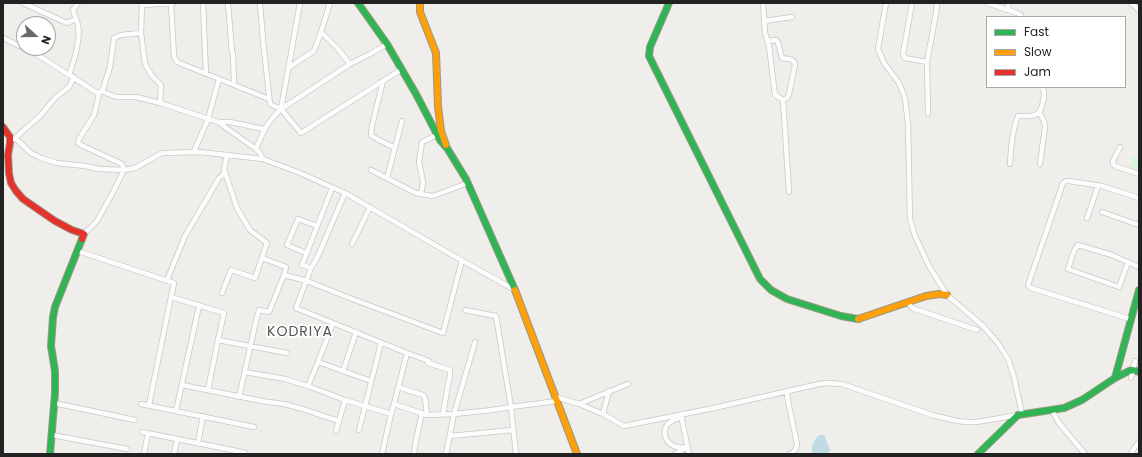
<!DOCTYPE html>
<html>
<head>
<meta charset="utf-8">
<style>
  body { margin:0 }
  #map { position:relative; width:1142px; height:457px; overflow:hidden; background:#f0eeeb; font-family:Poppins,sans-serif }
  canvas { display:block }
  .frame { position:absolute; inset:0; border:4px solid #222; pointer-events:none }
  .legend { position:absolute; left:986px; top:16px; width:140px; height:72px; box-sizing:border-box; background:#fff; border:1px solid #a7a7a7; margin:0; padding:5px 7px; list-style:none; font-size:12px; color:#222 }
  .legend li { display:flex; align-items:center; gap:8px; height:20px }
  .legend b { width:20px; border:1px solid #a7a7a7 }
  .north { position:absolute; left:16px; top:16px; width:40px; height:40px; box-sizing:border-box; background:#fff; border:1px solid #a7a7a7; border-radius:50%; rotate:111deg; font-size:11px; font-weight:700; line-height:16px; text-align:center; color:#222 }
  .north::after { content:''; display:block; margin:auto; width:14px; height:18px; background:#6a6968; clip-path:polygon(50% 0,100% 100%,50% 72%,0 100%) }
</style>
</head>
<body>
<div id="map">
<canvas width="1142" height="457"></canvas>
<div class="frame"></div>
<ul class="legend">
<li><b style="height:5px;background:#30b455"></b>Fast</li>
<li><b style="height:5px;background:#ff9f0a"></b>Slow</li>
<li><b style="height:5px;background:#e5322d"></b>Jam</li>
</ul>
<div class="north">N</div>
</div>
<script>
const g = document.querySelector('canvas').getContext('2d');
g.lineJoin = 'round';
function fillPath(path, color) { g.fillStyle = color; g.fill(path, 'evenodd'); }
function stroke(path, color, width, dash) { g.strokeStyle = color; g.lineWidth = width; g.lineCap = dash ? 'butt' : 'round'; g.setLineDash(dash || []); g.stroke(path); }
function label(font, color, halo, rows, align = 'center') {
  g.font = font + ' Poppins,sans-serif'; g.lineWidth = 3.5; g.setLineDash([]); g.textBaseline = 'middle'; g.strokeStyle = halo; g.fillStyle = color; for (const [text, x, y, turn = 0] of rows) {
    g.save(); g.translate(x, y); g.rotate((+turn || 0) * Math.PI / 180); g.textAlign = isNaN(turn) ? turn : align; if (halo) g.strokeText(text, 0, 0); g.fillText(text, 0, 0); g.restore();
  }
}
const park = new Path2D(`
  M 1133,155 L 1139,157 L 1139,173 L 1129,169 Z`);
const water = new Path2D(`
  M 819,435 L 824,435 L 830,450 L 827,454 L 813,454 C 810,446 814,441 819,435 Z`);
const street = new Path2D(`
  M 23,3 L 67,23 L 76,19
  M 142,3 L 141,33 L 145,64 L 152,76 L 161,85 L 160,103
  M 171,3 L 174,57 L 177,62 L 269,99
  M 203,3 L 206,74
  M 228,3 L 232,53
  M 260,3 L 263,41 L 270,104 L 281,109 L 301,133 L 402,69
  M 330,3 L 321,32 L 338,49 L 350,64
  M 763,3 L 765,33 L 769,46 L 775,95 L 783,100 L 789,192
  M 886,3 L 878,49 L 884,63 L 899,83 L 905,98 L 908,124 L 910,219 L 915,236 L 929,266 L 947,295 L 983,326 L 997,342 L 1003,351 L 1008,359 L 1014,377 L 1022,414
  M 912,3 L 903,54 L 905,58 L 927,62 L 928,114
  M 987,3 L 1017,13 L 1021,15 L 1021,17
  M 1131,3 L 1139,10
  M 143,5 L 173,3
  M 1007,10 L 1009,3
  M 764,21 L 792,17
  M 3,38 L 36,54 L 99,94 L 101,91 L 116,97 L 136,97 L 160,103 L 218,122 L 256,149 L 260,153 L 263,159
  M 767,41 L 776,40 L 778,43 L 782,58 C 788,59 794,58 795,65 L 789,94 L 787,98 L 783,100
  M 233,53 L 234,85
  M 927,62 L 936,13 L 937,3
  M 288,68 L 314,51 L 321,32
  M 69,75 C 74,61 81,40 78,25 C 77,20 74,15 73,10 L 78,3
  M 383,81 L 372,126 L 371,135 L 377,139 L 395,148
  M 101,91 L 103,89 L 110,67 L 114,38 L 121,35 L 141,33
  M 281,109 L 300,3
  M 1039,112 L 1044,121 L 1045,127 L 1040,164
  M 218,122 L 230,122 L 264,129
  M 15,138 L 31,153 L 41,158 L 57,163 L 85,166 L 99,169 L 124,170 L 122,164 L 81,145 L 78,143 L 79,139 L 94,115 L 99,94
  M 14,139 L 41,115 L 55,98 L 69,87 L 74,77
  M 1120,147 L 1113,161 L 1113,164 L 1115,166 L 1139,174
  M 195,149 L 208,119 L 219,79
  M 256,149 C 263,132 267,122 281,109 L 350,64 L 370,54 L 387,44
  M 1010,164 C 1011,148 1012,131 1018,116 C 1024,116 1032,117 1037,114 C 1042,111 1044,98 1044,93 C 1044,90 1043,89 1042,87
  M 371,170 L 416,193 L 421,194 L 423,182 L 419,162 L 422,142 L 437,135
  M 387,178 L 402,121
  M 345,193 L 317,258 L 311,268 L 296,308 L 407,353 L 394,404
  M 421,194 L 433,196 L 468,183
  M 1102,212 L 1139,225
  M 1087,218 L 1098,186
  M 84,234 L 97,221 L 112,194 L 124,170 L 135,168 L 162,153 L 199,152 L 263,159 L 300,173 L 345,193 L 454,256 L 515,290
  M 352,244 L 370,207
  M 78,251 L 174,283 L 171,297 L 224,313 L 218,340 L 287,353
  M 306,253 L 287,245 L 298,219 L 317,226
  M 262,258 L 286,267 L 284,275 L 307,281 L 347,297 L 443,333 L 462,260
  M 1128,262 L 1119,287 L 1068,269 L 1074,251 L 1078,245 L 1112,255 L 1139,267
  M 311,268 L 302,265 L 332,188
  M 167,280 L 185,236 L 219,178 L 223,175 L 224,171
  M 222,293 L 231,270 L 255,278 L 267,243 L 250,230 L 237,208 L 224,169 L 227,155
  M 908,302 L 912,308 L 977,330
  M 465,310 L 496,316 L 511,407 L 557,401
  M 1130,319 L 1031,288 L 1028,285 L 1063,183 L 1066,181 L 1069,181 L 1102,186 L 1139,198
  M 333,323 L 318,362 L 371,381
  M 407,353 L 429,361
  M 428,363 L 450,370 L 450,377 L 449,379 L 443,414
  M 343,371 L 356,332
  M 245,372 L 285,379 L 308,386 L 345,400 L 391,414 L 394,404 L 427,415 L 454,414 L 492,410 L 511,407 L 516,454
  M 1131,378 L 1135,361
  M 182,385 L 267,402 C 291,403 316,414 339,421
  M 308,386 L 318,362
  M 398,387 L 423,395 L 425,398 L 427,415
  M 208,390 L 218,340
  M 787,392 L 788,401 L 797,444 C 796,449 795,452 790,454
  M 239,397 L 256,321 L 259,310 L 269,312 L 284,275
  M 556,397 L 579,404 L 603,414 L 624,426 L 714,408 L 819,384 L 828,383 L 842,384 L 932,415 L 957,421 L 968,422 L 977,422 L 1018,415
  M 54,403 L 135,420
  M 141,404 L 254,427
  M 579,404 L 628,384
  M 149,405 L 171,297
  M 1052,410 L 1059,423 L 1085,454
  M 176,411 L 199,306
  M 603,414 L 609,391
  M 681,415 L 689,454
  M 681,417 C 676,419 670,421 667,425 C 661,434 667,445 677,447 C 680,448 684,447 687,447
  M 359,430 L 381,343
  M 336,431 L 345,400
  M 142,432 L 232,450 L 245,453
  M 52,435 L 127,449
  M 450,436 L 513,430
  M 198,443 L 203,416
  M 144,454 L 148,433
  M 174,454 L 177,439
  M 382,454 L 391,414
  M 414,454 L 416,440 L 422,413
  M 446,454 L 454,414 L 475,342
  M 675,454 L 686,448
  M 1131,454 L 1133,450 L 1138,443`);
const fast = new Path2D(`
  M 358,3 L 387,44 L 416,94 L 440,140 L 447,148 L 466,179 L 515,290
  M 669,3 L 650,47 L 649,56 L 760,279 L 771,290 L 787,299 L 841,316 L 858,319
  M 1115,378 L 1139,290
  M 50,454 L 55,393 L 55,371 L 51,346 L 53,317 L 55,307 L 82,239
  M 978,454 L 1018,415 L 1064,408 L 1082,400 L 1115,378 L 1129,371 L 1133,370 L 1139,372`);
const slow = new Path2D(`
  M 420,3 L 420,12 L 436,53 L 438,106 L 441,131 L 446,145
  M 515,290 L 577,454
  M 858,319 L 926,296 L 939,294 L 947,295`);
const jam = new Path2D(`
  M 3,127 L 10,137 L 10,143 L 8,155 L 9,173 L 11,183 L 16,191 L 23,199 L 55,221 L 72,230 L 84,234 L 82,239`);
const quarterNames = [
  ["KODRIYA",300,332]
];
fillPath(park, '#daf5da');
fillPath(water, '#bfdbe3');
stroke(street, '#c9c8c7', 6);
stroke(fast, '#999a82', 8);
stroke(slow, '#999a82', 8);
stroke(jam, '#999a82', 8);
stroke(street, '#fdfcfc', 4.5);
stroke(fast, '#30b455', 6);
stroke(slow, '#ff9f0a', 6);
stroke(jam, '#e5322d', 6);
g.letterSpacing = '1px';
label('14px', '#555', '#fff', quarterNames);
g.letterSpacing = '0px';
</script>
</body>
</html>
